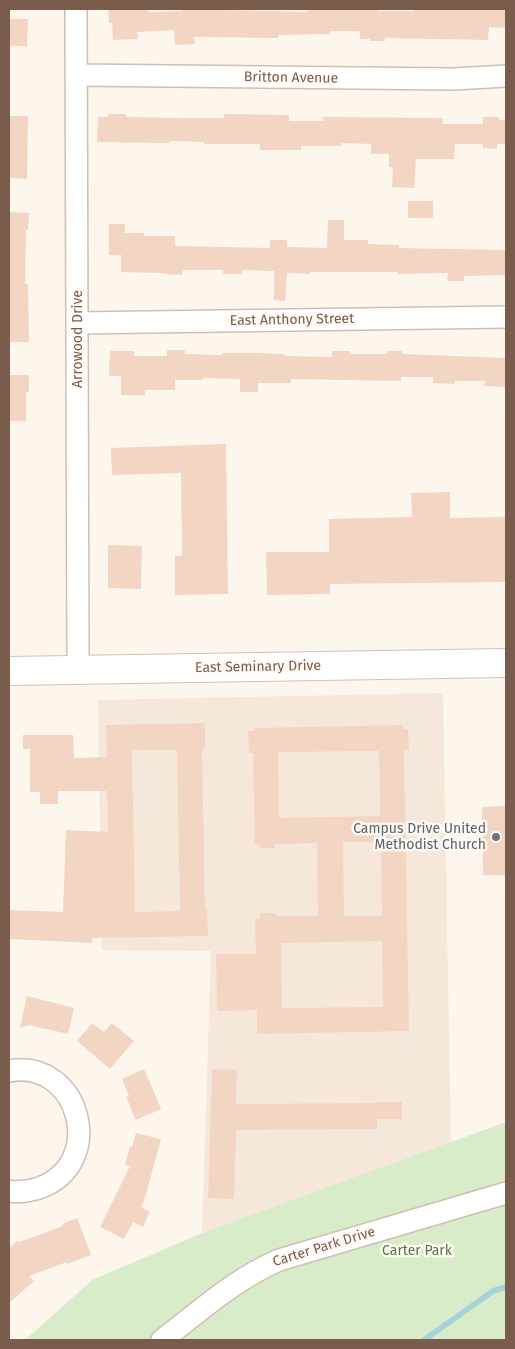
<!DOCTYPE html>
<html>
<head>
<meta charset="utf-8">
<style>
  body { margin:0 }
  #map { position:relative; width:515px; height:1349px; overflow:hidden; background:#fdf6ec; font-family:"Fira Sans",sans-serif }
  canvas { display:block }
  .frame { position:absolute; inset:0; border:10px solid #7a5c4d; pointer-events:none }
</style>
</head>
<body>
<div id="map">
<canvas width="515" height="1349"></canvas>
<div class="frame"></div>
</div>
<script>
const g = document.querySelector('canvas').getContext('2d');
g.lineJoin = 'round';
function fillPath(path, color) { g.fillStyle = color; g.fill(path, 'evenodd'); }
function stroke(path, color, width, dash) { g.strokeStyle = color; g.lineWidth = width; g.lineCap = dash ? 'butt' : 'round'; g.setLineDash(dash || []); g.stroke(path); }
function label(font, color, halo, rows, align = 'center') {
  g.font = font + ' "Fira Sans",sans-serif'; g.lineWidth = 5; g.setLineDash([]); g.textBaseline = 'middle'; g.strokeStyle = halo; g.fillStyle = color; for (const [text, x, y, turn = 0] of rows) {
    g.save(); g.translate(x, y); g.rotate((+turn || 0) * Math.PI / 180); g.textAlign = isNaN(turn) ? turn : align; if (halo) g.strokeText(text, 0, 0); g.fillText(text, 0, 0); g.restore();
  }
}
const residential = new Path2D(`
  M 443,693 L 451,1143 L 202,1233 L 211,951 L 102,950 L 98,700 Z`);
const green = new Path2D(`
  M 506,1122 L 506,1340 L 25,1340 L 92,1280 L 202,1233 Z`);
const stream = new Path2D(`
  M 424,1340 L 493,1291 L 506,1287`);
const building = new Path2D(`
  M 108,9 L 148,9 L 148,12 L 182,11 L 182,9 L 308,12 L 308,9 L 378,9 L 378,11 L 414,11 L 414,9 L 506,9 L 506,28 L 489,27 L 488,40 L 385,38 L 385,41 L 370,41 L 370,39 L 360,39 L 360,31 L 330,31 L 330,34 L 278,35 L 278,38 L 194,37 L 195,44 L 175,45 L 174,30 L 137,32 L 138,39 L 113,40 L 112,23 L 109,23 Z
  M 9,19 L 28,19 L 27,46 L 9,46 Z
  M 108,114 L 126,114 L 126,117 L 181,118 L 224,118 L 224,114 L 289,115 L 289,121 L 323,121 L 323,117 L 443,118 L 442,124 L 483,124 L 483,117 L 499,117 L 499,120 L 506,120 L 506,144 L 497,144 L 497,149 L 483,148 L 483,144 L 455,144 L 454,159 L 416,159 L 414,188 L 392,187 L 393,167 L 389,167 L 389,154 L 371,154 L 371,144 L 341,143 L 341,146 L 301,146 L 301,150 L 260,150 L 260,144 L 204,144 L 204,142 L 170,141 L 170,143 L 97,142 L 98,117 L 108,117 Z
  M 9,116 L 28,116 L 27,179 L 9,178 Z
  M 408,201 L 433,201 L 433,218 L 408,218 Z
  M 9,212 L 29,213 L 28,230 L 26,230 L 25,284 L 28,284 L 29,342 L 9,342 Z
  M 328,220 L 344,220 L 344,240 L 368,240 L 368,244 L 399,245 L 399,248 L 506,250 L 506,275 L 464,276 L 464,281 L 447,281 L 448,273 L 397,274 L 398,272 L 310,272 L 310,274 L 287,273 L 285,301 L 274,300 L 274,271 L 242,270 L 242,274 L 223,274 L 223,270 L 183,270 L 182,275 L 164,274 L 164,273 L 121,272 L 121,255 L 109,255 L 109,224 L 125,224 L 125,233 L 144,233 L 144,236 L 175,236 L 175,246 L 270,248 L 270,240 L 287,240 L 287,247 L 327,248 Z
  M 167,350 L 185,350 L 185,354 L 222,355 L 222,353 L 257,353 L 284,354 L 284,356 L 332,357 L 332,351 L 350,351 L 350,354 L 387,354 L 387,351 L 402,351 L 402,354 L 506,358 L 506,387 L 484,386 L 485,381 L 455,381 L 455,384 L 433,383 L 433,377 L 401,377 L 401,381 L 291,379 L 291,383 L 258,383 L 258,392 L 240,392 L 240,379 L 203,378 L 203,380 L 175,380 L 175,390 L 145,390 L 145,395 L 121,395 L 121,376 L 109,376 L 110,351 L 134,351 L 134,356 L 167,356 Z
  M 9,375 L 29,375 L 29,392 L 26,392 L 26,421 L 9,421 Z
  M 226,444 L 228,594 L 175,595 L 175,556 L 182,556 L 181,473 L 112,475 L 111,448 Z
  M 450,492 L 450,518 L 506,517 L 506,582 L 330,584 L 330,594 L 267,595 L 266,552 L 329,552 L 329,519 L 412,517 L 411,493 Z
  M 108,545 L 142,546 L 141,589 L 108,588 Z
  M 205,723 L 205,749 L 202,749 L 205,910 L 207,910 L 208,936 L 92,938 L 92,943 L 9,939 L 9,910 L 63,912 L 66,830 L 108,832 L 107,791 L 58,791 L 58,804 L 40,804 L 40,792 L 30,792 L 30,749 L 23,749 L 23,735 L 73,735 L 74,758 L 107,757 L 106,725 ZM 132,750 L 177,750 L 180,911 L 135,912 Z
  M 403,725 L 403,729 L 408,729 L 409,750 L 404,750 L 409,1031 L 257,1034 L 257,1010 L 217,1011 L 216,954 L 256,954 L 255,919 L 260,918 L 260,913 L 276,913 L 276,916 L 318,916 L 317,843 L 275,844 L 275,848 L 260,848 L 259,844 L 255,844 L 253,753 L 249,753 L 248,731 L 254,731 L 254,728 ZM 379,751 L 380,816 L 279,818 L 278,752 ZM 343,842 L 381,842 L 382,916 L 344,916 ZM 382,941 L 383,1007 L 282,1008 L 281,943 Z
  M 506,806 L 506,875 L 483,875 L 482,807 Z
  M 27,996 L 74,1008 L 68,1034 L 29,1025 L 20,1028 Z
  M 92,1023 L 104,1032 L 112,1023 L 134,1041 L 110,1069 L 77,1041 Z
  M 144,1069 L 161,1109 L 136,1120 L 126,1097 L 129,1096 L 122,1079 Z
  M 212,1069 L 237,1070 L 236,1104 L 376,1103 L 376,1102 L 402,1102 L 402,1119 L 377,1119 L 377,1129 L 236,1130 L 234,1199 L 208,1198 Z
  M 136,1133 L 161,1139 L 145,1198 L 141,1207 L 150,1212 L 143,1227 L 133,1222 L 124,1239 L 100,1227 L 130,1166 L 125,1165 L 130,1147 L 132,1147 Z
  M 77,1218 L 91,1255 L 67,1264 L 67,1262 L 29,1276 L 34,1281 L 9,1303 L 9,1248 L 17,1241 L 19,1242 L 63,1226 L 62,1224 Z`);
const minor = new Path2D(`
  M 76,9 L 78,670
  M 76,75 L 453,79 L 506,76
  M 78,323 L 506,317
  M 9,1071 C 80,1058 108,1164 39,1188 C 29,1191 19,1193 9,1191
  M 162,1340 C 200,1311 235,1279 279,1260 L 506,1193`);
const secondary = new Path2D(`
  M 9,671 L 506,663`);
const markers = [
  [496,837,5,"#6b7280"]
];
const streetNames = [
  ["Britton Avenue",291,78,1],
  ["East Anthony Street",292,320,-1],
  ["Arrowood Drive",78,339,-90],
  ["East Seminary Drive",258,667,-1],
  ["Carter Park Drive",324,1247,-17]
];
const worshipNames = [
  ["Campus Drive United",486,829],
  ["Methodist Church",486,845]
];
const parkNames = [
  ["Carter Park",417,1251]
];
fillPath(residential, '#f5e8da');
fillPath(green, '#d8ecc9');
stroke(stream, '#a5d3da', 5.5);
fillPath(building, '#f3d5c3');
stroke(minor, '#d1beb0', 24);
stroke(secondary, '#d6c0b0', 30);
stroke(minor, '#fff', 21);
stroke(secondary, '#fff', 28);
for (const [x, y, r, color] of markers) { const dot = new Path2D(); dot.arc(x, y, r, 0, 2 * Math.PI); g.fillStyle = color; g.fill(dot); stroke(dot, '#fffaf3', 2); }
label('14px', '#7a5c4d', '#fffaf3', streetNames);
label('14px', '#5b616d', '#fffaf3', worshipNames, 'right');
label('14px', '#537a41', '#fffaf3', parkNames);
</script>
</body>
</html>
